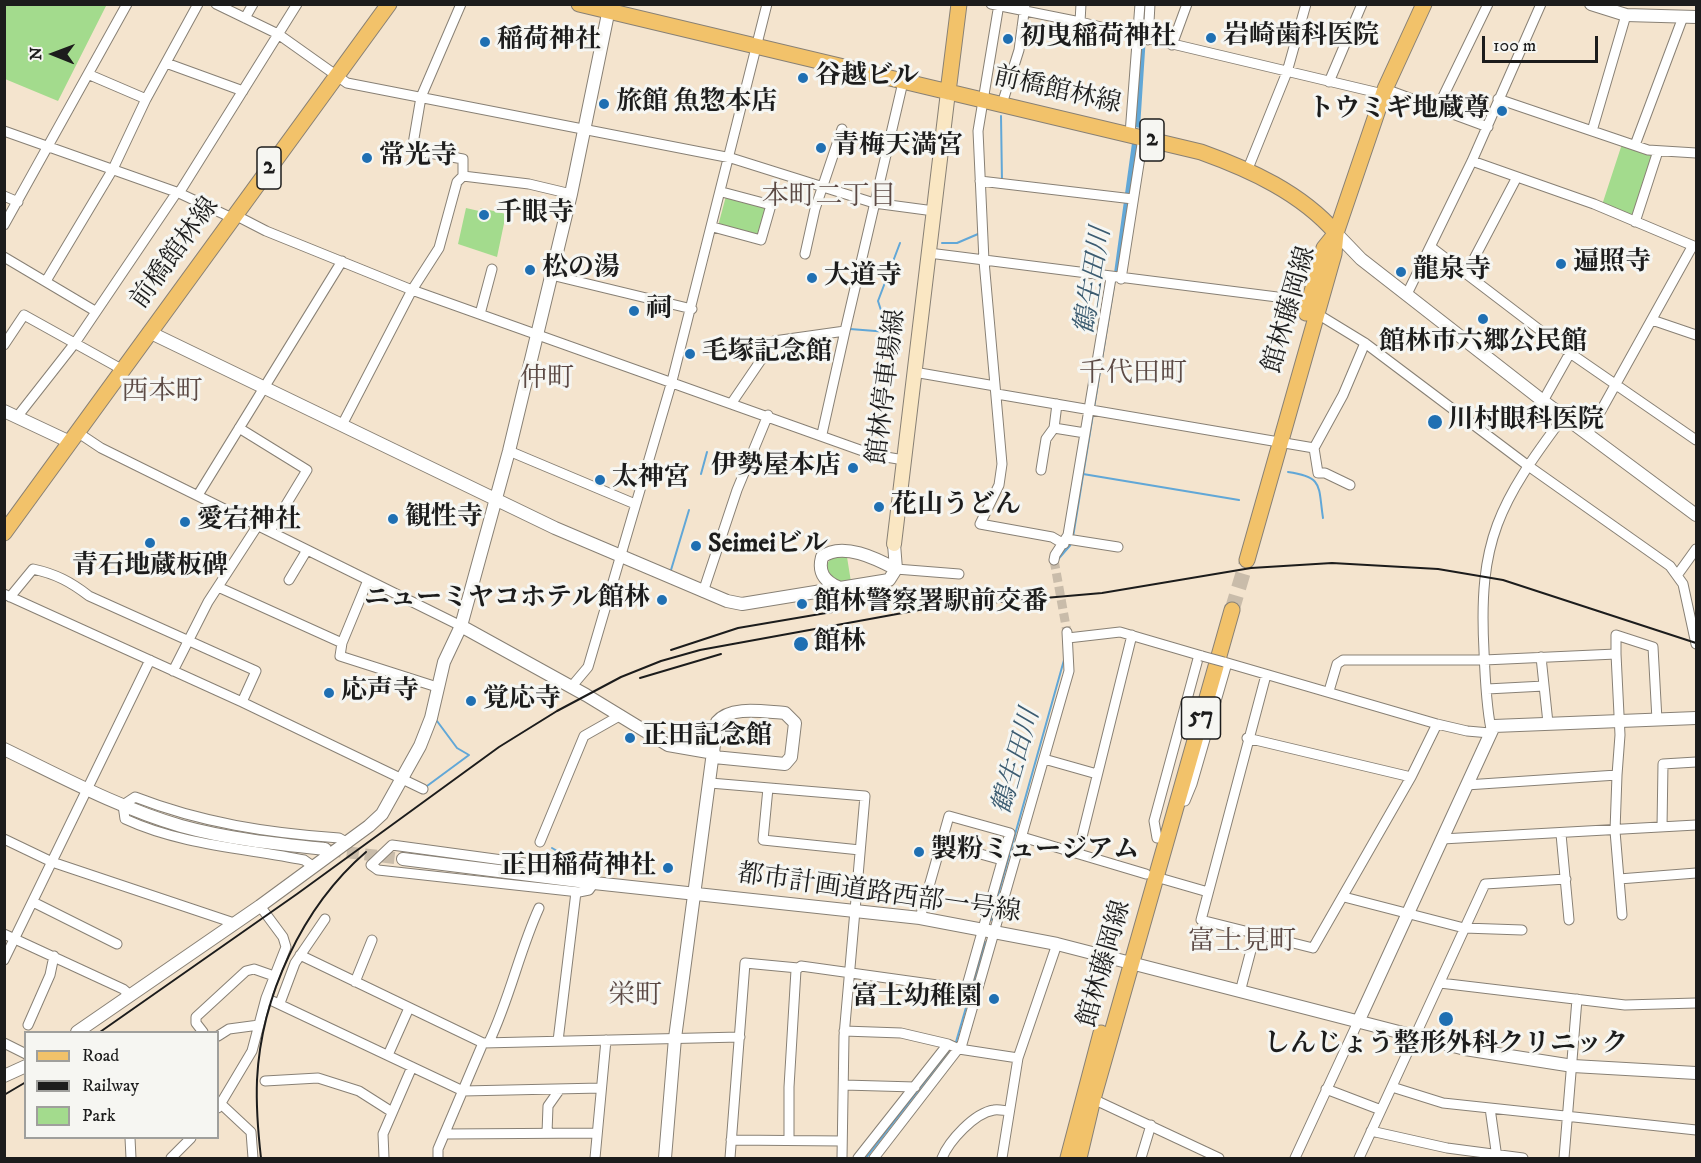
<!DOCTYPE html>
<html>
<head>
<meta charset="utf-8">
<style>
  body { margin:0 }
  #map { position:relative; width:1701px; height:1163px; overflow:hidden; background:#f4e4ce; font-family:"IM FELL DW Pica",serif }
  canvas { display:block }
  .frame { position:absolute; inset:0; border:6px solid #1c1c1c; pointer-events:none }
  .legend { position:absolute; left:24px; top:1031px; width:195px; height:108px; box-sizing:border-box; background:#f6f6f2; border:2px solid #9f9f9c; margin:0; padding:8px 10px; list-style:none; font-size:18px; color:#1c1c1c }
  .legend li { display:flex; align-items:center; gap:12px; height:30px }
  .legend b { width:30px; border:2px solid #9f9f9c }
  .north { position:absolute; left:24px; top:24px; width:60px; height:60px; -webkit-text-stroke:4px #f6f6f2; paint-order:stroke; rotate:271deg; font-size:16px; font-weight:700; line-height:24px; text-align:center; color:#1c1c1c }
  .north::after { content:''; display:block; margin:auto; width:21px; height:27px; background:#1c1c1c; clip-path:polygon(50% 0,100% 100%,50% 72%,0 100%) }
  .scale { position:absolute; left:1482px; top:36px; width:116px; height:27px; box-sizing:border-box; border:3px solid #1c1c1c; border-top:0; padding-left:8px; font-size:18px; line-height:21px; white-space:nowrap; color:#1c1c1c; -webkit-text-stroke:4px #f6f6f2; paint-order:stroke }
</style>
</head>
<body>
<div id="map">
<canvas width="1701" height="1163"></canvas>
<div class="frame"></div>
<ul class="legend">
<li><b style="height:8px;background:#f2c26a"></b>Road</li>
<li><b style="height:8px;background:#1c1c1c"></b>Railway</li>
<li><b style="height:16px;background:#a3db8d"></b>Park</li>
</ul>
<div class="north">N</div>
<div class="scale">100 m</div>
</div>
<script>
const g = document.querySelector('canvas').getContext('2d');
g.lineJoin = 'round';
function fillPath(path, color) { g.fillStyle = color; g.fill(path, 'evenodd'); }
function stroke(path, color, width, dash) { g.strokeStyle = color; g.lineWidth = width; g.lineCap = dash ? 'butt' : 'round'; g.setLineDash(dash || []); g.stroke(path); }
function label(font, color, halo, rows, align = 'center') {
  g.font = font + ' "IM FELL DW Pica","Noto Serif JP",serif'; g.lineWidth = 6; g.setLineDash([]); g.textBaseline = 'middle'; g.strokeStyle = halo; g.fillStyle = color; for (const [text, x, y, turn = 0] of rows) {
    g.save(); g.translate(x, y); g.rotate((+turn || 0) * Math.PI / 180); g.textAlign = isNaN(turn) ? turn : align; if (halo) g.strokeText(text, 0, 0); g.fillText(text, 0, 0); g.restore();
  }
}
const green = new Path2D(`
  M 102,4 L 106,6 L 58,101 L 5,79 L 5,5 Z
  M 1622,144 L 1653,155 L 1634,218 L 1602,205 Z
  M 726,196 L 767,207 L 760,238 L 718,226 Z
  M 466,208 L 479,211 L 481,208 L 506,214 L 497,257 L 458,244 Z
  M 833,556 L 847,557 L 851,582 L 838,583 L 828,577 L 826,565 Z`);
const water = new Path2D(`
  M 1142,5 L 1148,5 L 1140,128 L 1135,127 Z
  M 1132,143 L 1138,144 L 1074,537 L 1071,546 L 1058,561 L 1056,556 L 1065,545 L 1114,273 Z`);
const stream = new Path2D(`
  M 1001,116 L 1002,182
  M 942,243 L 957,243 L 978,234
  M 850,329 L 888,332 L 878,301 L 900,243
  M 1288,472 C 1324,477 1318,486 1323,518
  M 701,474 L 707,452
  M 1083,474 L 1239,500
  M 671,570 L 689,510
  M 427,786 L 469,755 L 457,748 L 437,721
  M 552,848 L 578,863 L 578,866
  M 991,920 L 1064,660
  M 956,1042 L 985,942
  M 866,1158 L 948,1052`);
const minorTunnel = new Path2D(`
  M 1054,560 L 1067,632`);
const tertiaryTunnel = new Path2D(`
  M 329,850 L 403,859`);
const primaryTunnel = new Path2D(`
  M 1232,610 L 1247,560`);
const minor = new Path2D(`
  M 216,4 L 278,34 L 347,83 L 731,158 L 874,203 L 934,211
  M 461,4 L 421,97 L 412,150 L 463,159 L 463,176
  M 991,4 L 1080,22 L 1383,94
  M 999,4 L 978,131 L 984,261 L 1002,464 L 999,485 L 980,524 L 1052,537 L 1064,544
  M 245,18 L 253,4
  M 1080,22 L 1081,4
  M 1148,40 L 1150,4
  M 1172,45 L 1187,4
  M 166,63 L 243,91
  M 90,75 L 146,99
  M 1329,82 L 1362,4
  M 1385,89 L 1488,127
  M 1498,99 L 1648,150 L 1696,153
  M 1002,104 L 1019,50 L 1025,5
  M 1438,107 L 1488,4
  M 4,131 L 179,193 L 232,218
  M 1592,131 L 1626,15
  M 1130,134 L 1140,4
  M 1635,145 L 1683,17
  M 1472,161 L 1594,204 L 1696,247
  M 1247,171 L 1287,72 L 1306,4
  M 980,181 L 1133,199
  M 179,193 L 297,4
  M 4,196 L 18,202
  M 235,215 L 266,231 L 412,290 L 874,455 L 904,460
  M 1635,222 L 1658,151
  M 4,225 L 127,4
  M 713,227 L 761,240 L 771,205 L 722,192
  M 1431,247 L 1570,353 L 1696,440
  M 929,253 L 1293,299 L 1365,343 L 1527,465 L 1670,566 L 1683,584 L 1696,644
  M 805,254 L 815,209 L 842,129
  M 4,257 L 95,311
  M 1467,272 L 1517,177
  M 551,275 L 692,309
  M 1121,279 L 1143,138
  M 46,281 L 113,169 L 146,99 L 198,4
  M 1407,294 L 1472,161 L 1541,4
  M 480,314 L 492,269
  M 1652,320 L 1696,335
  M 4,345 L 24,315 L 123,370
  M 914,372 L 995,386
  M 997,394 L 1314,448
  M 1543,401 L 1570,353
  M 731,404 L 774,341 L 845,331 L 903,82
  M 17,417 L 75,343 L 177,192
  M 342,425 L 412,290 L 439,248 L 457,182 L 463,176 L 529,184 L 571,194
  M 239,428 L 307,470 L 270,531
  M 1054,428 L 1085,433
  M 77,432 L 101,448 L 461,626
  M 822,434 L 845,331
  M 1588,434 L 1692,247
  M 509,451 L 635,504
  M 1041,470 L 1046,439 L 1054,428 L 1057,404
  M 1350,485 L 1325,473 L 1318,473 L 1314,448 L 1343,395 L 1365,343
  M 198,495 L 342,261
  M 1067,539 L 1118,547
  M 1054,560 L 1055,555 L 1068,535 L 1111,278
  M 896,569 L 959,574
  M 1678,574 L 1696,549
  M 289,580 L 307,550
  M 218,587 L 342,643 L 368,580
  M 703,592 L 737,490 L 768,415
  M 4,594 L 242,702 L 423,789
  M 10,597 L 33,569 C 56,574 71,582 89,596 L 256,671 L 242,702
  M 1068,638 L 1120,632 L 1202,656
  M 342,643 L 340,656 L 437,687
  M 1616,654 L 1616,635 L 1653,647 L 1657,720
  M 1541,657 L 1548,723
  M 1224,662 L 1437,724 L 1467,731 L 1490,733
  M 173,671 L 208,602 L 258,525
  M 1266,675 L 1201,920 L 1313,948 L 1411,777 L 1437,724
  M 572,686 L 588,667 L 672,381 L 767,4
  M 1487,689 L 1544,686
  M 1329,691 L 1337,664 L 1343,660 L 1484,660 L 1616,654 L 1620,735 L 1617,775
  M 1491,729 C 1486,704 1485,677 1484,651 C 1478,540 1499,503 1564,416
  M 1247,738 L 1411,777
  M 1044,759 L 1097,774
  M 710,783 L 865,796 L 844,1036 L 842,1158
  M 1466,785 L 1617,775 L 1615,831 L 1622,915
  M 768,788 L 763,840 L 860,850
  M 1185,801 L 1192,784 L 1227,663
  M 1662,827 L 1663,764 L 1696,762
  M 1561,834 L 1569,920
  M 1022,837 L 1146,874
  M 1157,838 L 1154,821 L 1199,655
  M 4,839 L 52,862 L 234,923
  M 1442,839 L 1696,825
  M 540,842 L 584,736 L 621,715
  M 941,843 L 1002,860
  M 392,845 L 583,871 L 592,877 L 594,883 L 589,890 L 579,892 L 378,870 L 371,865 Z
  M 1078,853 L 1132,635
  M 314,867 L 304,860 C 244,848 181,845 125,819 L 123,805 L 135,797 C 202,823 268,833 339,838 L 348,843
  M 1156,877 L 1208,892
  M 1619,879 L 1696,873
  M 1344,897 L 1464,928 L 1522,930
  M 33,902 L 117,944
  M 4,934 L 123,989 L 130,995
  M 300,955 L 483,1043
  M 4,960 L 150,660
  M 355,982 L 372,940
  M 1440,983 L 1625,1005 L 1696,1003
  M 1240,992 L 1255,935
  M 266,998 L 463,1091 L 601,1088
  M 280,1003 L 295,963 L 325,919
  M 28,1025 L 50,975 L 54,956
  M 844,1031 L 901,1033 L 948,1044
  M 203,1032 L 196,1023 L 196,1017 L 246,971 L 254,969 L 274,976
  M 218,1036 L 229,1029 L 259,1025
  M 558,1041 L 576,892
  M 489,1042 C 510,998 519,952 539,908
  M 4,1043 L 26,1054
  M 388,1055 L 409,1008
  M 265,1081 L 318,1078 L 359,1091 L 392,1112
  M 844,1085 L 915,1087
  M 1392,1087 L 1443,1103 L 1696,1130
  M 1326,1089 L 1381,1110
  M 1093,1099 L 1219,1158
  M 221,1104 L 251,1132 L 253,1158
  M 218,1108 L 252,1051 L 266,998 L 286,947 L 283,937 L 260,906
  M 1490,1108 L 1497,1158
  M 1371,1131 L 1447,1148 L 1523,1158
  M 547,1133 L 548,1106 L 560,1089
  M 445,1134 L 597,1133
  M 130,1138 L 131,1158
  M 789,1139 L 789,1087 L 796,970 L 801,966 L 966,989 L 1010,833 L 949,816 L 920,918
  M 731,1140 L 842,1141
  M 171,1158 L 191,1138
  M 384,1158 L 383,1134 L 412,1067
  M 438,1158 L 438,1149 L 483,1043 L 740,1037
  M 595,1158 L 606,1040
  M 730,1158 L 745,963 L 798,968
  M 858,1158 L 948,1044 L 959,1049 L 1018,1058
  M 874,1158 L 962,1044 L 1069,671 L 1067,632
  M 942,1158 C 949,1141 974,1113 994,1110 C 999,1109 1005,1111 1009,1111
  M 1002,1158 L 1018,1058 L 1057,944
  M 1141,1158 L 1151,1125
  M 1295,1158 L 1358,1022
  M 1359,1158 L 1485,884 L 1566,879
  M 1564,1158 L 1577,999`);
const tertiary = new Path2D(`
  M 1591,4 L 1626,15 L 1696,17
  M 1336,233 L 1361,259 L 1543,401 L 1696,515
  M 149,332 L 555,528 L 727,601 L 742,604 L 889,580 L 896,569 L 894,544
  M 4,411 L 70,442
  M 838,587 C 824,581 818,572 822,557 C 842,541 877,559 896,569
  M 461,626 L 586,695 L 668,745 L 714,753
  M 4,749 C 62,777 119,808 181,826 C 228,839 277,844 325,849
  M 403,859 L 594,883 L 920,918 L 1057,944 L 1465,1049 L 1573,1066 L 1696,1073
  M 1358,1022 L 1494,726 L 1696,718
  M 77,1032 L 260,906 L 369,826 L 382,814 L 420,746 L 431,718 L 444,662 L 461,626 L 509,451 L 571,194 L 610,4
  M 4,1076 L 26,1066
  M 665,1158 L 675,1038 L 717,722 C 731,705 765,712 785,713 L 795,723 L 791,757 L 785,764 L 714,757`);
const secondary = new Path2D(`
  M 894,544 L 948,92`);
const primary = new Path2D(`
  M 579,4 L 1201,152 C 1251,170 1301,193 1336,233
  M 948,92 L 959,4
  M 1306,313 L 1324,248 L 1336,233
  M 4,533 L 389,4
  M 1247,560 L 1334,254 L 1336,233 L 1385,89 L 1424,4
  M 1068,1158 L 1101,1033
  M 1079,1158 L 1093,1099 L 1232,610`);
const rail = new Path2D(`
  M 671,650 L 738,628 L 832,612
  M 640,678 L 721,654
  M 100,1032 L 297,894 L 499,747 L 557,711 L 621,677 L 661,661 L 700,650 L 930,608 L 1102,593 L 1251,568 L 1332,563 L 1438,569 L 1503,580 L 1696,643
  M 4,1095 L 26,1082
  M 261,1158 C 258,1132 256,1106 257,1080 C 261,997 302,907 366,852`);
const minorBridge = new Path2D(`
  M 1202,656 L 1224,662`);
const markers = [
  [1211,38,6,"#1f6fb2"],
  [1008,39,6,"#1f6fb2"],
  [485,42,6,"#1f6fb2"],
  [803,78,6,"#1f6fb2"],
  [604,104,6,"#1f6fb2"],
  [1502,111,6,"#1f6fb2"],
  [821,148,6,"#1f6fb2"],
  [367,158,6,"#1f6fb2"],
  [484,215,6,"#1f6fb2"],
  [1561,264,6,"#1f6fb2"],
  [530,270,6,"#1f6fb2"],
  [1401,272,6,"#1f6fb2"],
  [812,278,6,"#1f6fb2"],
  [634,311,6,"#1f6fb2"],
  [1483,319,6,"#1f6fb2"],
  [690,354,6,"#1f6fb2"],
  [1435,422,8,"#1f6fb2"],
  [853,468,6,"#1f6fb2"],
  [600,480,6,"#1f6fb2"],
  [879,507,6,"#1f6fb2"],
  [393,519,6,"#1f6fb2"],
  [185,522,6,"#1f6fb2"],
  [150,543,6,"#1f6fb2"],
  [696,546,6,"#1f6fb2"],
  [662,600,6,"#1f6fb2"],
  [802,604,6,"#1f6fb2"],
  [801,644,8,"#1f6fb2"],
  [329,693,6,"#1f6fb2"],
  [471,701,6,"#1f6fb2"],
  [630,738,6,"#1f6fb2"],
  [919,852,6,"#1f6fb2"],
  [668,868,6,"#1f6fb2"],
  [994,999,6,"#1f6fb2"],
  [1446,1019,8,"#1f6fb2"]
];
const shields = [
  [1152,140,24],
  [269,168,24],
  [1201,718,39]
];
const shieldNames = [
  ["2",1152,140],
  ["2",269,168],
  ["57",1201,718]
];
const poiNames = [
  ["岩崎歯科医院",1223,38],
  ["初曳稲荷神社",1020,39],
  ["稲荷神社",497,42],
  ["谷越ビル",815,78],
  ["旅館 魚惣本店",616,104],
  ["トウミギ地蔵尊",1490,111,"right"],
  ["青梅天満宮",833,148],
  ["常光寺",379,158],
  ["千眼寺",496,215],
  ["遍照寺",1573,264],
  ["松の湯",542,270],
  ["龍泉寺",1413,272],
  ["大道寺",824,278],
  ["祠",646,311],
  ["館林市六郷公民館",1483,344,"center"],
  ["毛塚記念館",702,354],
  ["川村眼科医院",1448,422],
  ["伊勢屋本店",841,468,"right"],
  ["太神宮",612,480],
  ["花山うどん",891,507],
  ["観性寺",405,519],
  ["愛宕神社",197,522],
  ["Seimeiビル",708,546],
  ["青石地蔵板碑",150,568,"center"],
  ["ニューミヤコホテル館林",650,600,"right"],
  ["館林警察署駅前交番",814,604],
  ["館林",814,644],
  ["応声寺",341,693],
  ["覚応寺",483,701],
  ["正田記念館",642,738],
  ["製粉ミュージアム",931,852],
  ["正田稲荷神社",656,868,"right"],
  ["富士幼稚園",982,999,"right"],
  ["しんじょう整形外科クリニック",1446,1046,"center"]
];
const streetNames = [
  ["前橋館林線",1057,92,13],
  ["前橋館林線",176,254,-54],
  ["館林藤岡線",1291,310,-74],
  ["館林停車場線",888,387,-83],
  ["都市計画道路西部一号線",879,895,8],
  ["館林藤岡線",1106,964,-74]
];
const neighbourhoodNames = [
  ["本町二丁目",829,198],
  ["千代田町",1133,375],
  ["仲町",547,380],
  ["西本町",162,393],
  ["富士見町",1242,943],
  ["栄町",635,997]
];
const waterNames = [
  ["鶴生田川",1095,281,-81],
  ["鶴生田川",1018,762,-74]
];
fillPath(green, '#a3db8d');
fillPath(water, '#61a7d7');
stroke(stream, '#61a7d7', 2);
stroke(minorTunnel, '#c9bcaa', 9, [9, 4.5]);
stroke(tertiaryTunnel, '#c9bcaa', 12, [12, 6]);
stroke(primaryTunnel, '#c9bcaa', 15, [15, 8]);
stroke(minor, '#888075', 11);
stroke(tertiary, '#888075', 14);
stroke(secondary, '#888075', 16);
stroke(primary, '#888075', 17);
stroke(minor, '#fff', 9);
stroke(tertiary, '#fff', 12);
stroke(secondary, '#fae7c3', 14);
stroke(primary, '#f2c26a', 15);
stroke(rail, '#1c1c1c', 2);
stroke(minorBridge, '#888075', 11, []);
stroke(minorBridge, '#fff', 9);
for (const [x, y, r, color] of markers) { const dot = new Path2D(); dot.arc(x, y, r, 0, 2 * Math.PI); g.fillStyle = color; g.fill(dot); stroke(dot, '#f6f6f2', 2); }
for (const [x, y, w] of shields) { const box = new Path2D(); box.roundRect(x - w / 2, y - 21, w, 42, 4.5); g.fillStyle = '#f6f6f2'; g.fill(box); stroke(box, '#1c1c1c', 1.5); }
label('bold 24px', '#1c1c1c', null, shieldNames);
label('bold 26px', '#1c1c1c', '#f6f6f2', poiNames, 'left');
label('26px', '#1c1c1c', '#f6f6f2', streetNames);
label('27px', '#5c4a45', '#f6f6f2', neighbourhoodNames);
label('italic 27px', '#3b5b70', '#f6f6f2', waterNames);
</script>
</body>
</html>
